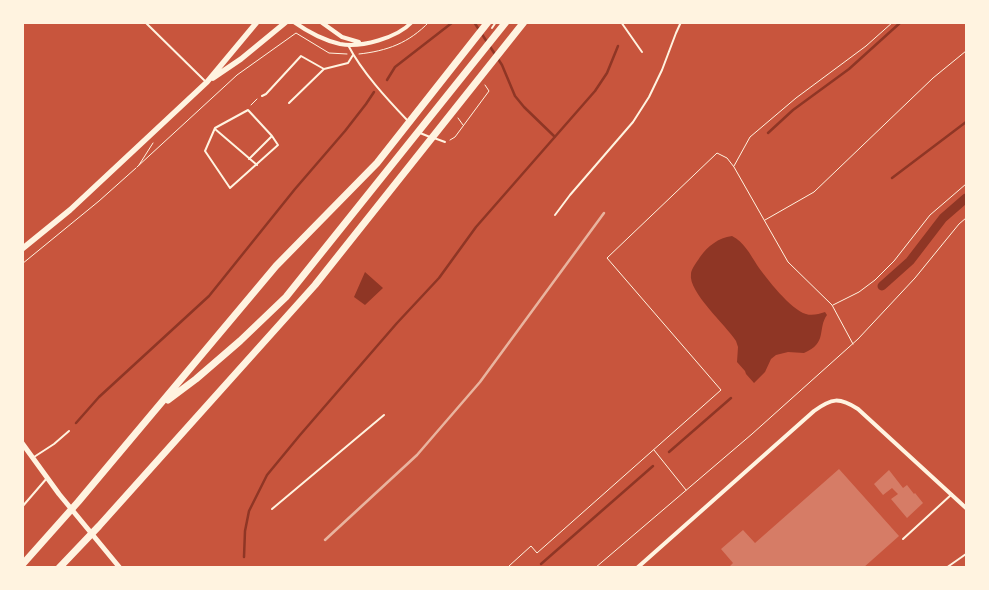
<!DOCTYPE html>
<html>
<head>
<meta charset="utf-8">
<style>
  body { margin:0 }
  #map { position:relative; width:989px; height:590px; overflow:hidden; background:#c8553d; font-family:Helvetica,sans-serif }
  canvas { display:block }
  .frame { position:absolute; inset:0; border:24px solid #fff3e0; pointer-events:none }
</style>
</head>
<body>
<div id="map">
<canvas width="989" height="590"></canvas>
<div class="frame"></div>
</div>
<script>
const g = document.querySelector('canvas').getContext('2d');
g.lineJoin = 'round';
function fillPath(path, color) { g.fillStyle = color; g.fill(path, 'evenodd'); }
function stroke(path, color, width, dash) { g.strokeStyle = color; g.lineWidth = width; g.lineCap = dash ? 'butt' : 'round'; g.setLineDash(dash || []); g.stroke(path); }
const water = new Path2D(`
  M 732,236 C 744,242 750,254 757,265 C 766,278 791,310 806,314 C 812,316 819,314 825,312 L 827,315 C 817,329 828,343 804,353 L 788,352 L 776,355 L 771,359 L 765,372 L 754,383 L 746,374 L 745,371 L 737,362 L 738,347 L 736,341 C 726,325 688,292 691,274 C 691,269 697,262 700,257 C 708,246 718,238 732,236 Z
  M 365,272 L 383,288 L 365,305 L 354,297 Z`);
const stream = new Path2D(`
  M 474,22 L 502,65 L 515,96 L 524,107 L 555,137
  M 387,80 L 395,67 L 453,22
  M 768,133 L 793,110 L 849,69 L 901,22
  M 892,178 L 966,122
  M 76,423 L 99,397 L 209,296 L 295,189 L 345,131 L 366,104 L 374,92
  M 669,452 L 731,398
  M 244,557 L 245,531 L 249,511 L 267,475 L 300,435 L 397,323 L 439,278 L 476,227 L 595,91 L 607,73 L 618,46
  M 541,564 L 653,466`);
const canal = new Path2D(`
  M 882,286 L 910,261 L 943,218 L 966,198`);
const building = new Path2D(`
  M 839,469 L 899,536 L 863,568 L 728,568 L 733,563 L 721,549 L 743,530 L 755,543 Z
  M 889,470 L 903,488 L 907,485 L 914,494 L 915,493 L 923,503 L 907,518 L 891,499 L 898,494 L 892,488 L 883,495 L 874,484 Z`);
const path = new Path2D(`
  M 359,54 C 387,51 409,43 429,22
  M 251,105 L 257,99
  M 458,118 L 463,125
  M 450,140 L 455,137 L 489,91 L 485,85
  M 139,165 L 153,143
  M 734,166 L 750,137 L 796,98 L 866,46 L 893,22
  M 137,167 L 237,75 L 296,33 L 329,53 L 347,54
  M 765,220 L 814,192 L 933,78 L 966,51
  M 22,264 L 99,201 L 136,168
  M 833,305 L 859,292 L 875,280 L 894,261 L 930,215 L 966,184
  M 654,450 L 686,490
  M 511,568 L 509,566 L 531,546 L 537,553 L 721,390 L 607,258 L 717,153 L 727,158 L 734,167 L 788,262 L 832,305 L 853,344
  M 595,568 L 752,434 L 858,339 L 915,278 L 959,224 L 966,218`);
const service = new Path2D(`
  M 145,22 L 205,81
  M 621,22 L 642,52
  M 492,28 L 496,22
  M 348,45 C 362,72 387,99 408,121
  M 262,96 L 266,94 L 301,56 L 324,69
  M 289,103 L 324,69 L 348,63 L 353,55
  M 248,110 L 272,136 L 278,145 L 230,188 L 205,151 L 215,128 Z
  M 215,129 L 257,165
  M 420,133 L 430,137
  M 434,138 L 445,142
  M 249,159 L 272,136
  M 555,215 L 570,195 L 633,122 L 649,97 L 662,70 L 676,33 L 681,22
  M 34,457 L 54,444 L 69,431
  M 22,507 L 47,478
  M 272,509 L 384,415
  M 903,539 L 952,494
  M 946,568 L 966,554`);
const minor = new Path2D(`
  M 294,22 C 308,32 323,40 340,44 C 361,48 397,38 412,22
  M 321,22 L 342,37 L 359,42
  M 637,568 L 814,411 C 832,398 839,397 858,409 L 966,508`);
const tertiary = new Path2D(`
  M 22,443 L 59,494 L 120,568`);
const secondary = new Path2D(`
  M 213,78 L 241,59 L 286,22
  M 22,249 L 70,210 L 207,82 L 257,22`);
const motorway = new Path2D(`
  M 168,400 L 196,379 L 240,341 L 286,297 L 506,22
  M 22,565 L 78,502 L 276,266 L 377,163 L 488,22
  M 59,568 L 99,526 L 315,285 L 524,22`);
const rail = new Path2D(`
  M 325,540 L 417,455 L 480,382 L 604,213`);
fillPath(water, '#8f3625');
stroke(stream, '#8f3625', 2.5);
stroke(canal, '#8f3625', 9);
fillPath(building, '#d67c66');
stroke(path, '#fff3e0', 1);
stroke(service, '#fff3e0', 2);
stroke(minor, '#fff3e0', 4);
stroke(tertiary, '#fff3e0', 5);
stroke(secondary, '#fff3e0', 5.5);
stroke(motorway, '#fff3e0', 7);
stroke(rail, '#e9b49f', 2.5);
</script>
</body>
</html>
